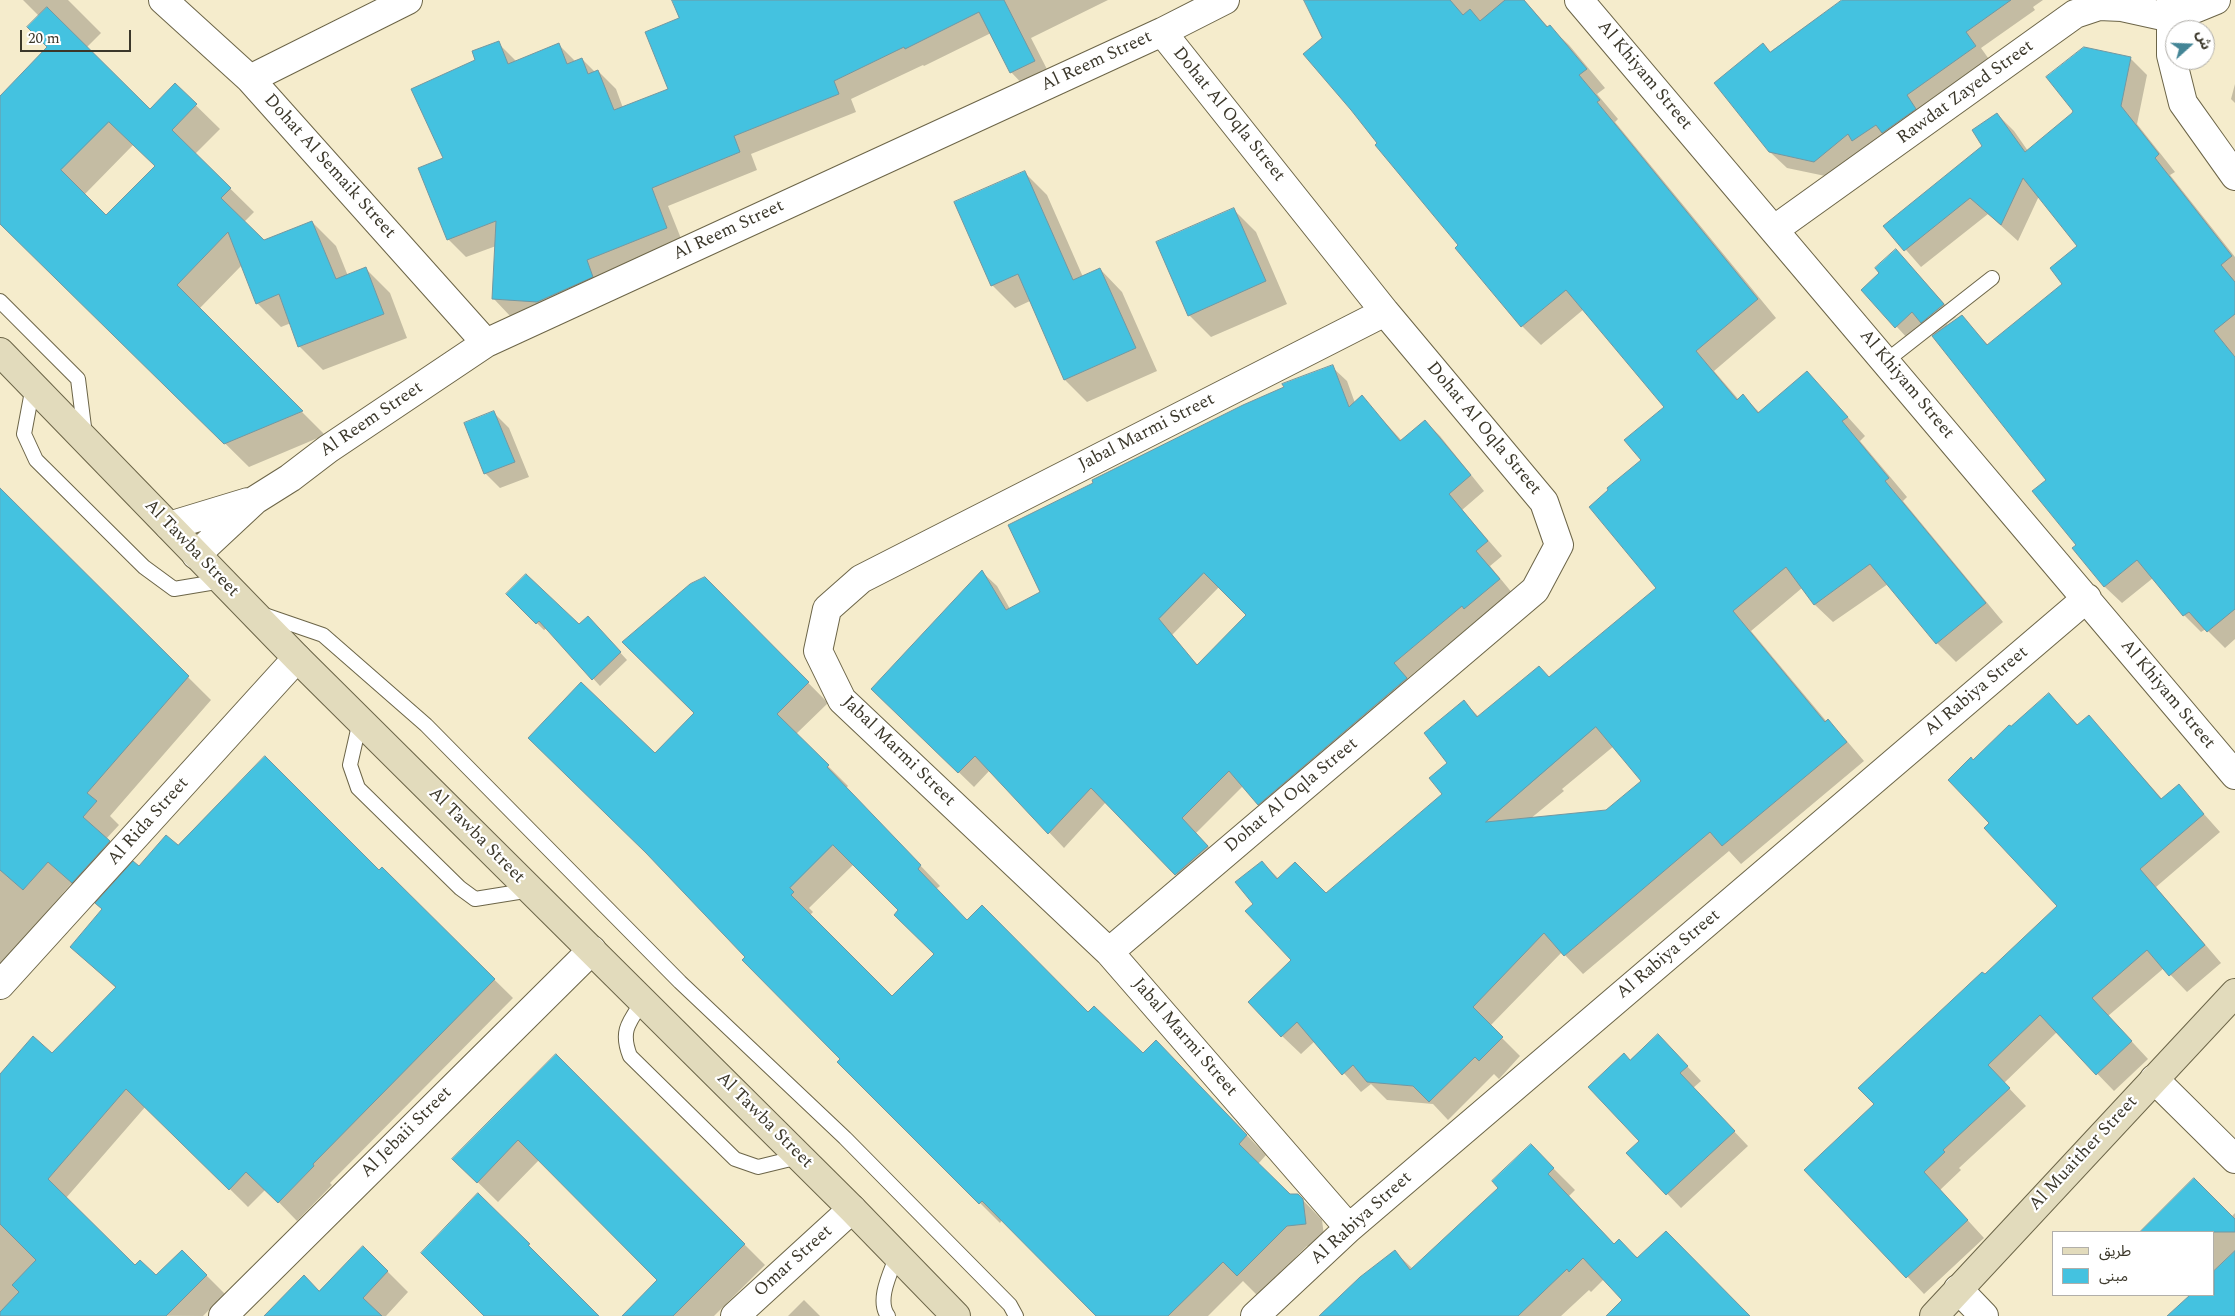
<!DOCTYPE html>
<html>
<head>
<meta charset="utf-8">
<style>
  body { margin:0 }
  #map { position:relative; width:2235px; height:1316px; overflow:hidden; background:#f5eccc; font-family:Spectral,"Noto Sans Arabic",serif }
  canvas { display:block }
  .legend { position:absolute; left:2052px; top:1231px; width:162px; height:65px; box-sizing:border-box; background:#fff; border:1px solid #b1afaa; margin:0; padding:6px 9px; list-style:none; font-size:15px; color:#3b372a }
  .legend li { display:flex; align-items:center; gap:10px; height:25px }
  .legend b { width:25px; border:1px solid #b1afaa }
  .north { position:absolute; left:2165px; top:20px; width:50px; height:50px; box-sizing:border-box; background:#fff; border:1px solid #b1afaa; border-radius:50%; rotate:70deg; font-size:14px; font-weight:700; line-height:20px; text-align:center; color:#3b372a }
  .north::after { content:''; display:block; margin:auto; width:18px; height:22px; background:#438596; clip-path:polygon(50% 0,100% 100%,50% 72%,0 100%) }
  .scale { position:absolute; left:20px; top:30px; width:111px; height:22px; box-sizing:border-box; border:2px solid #3b372a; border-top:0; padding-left:6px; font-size:15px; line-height:18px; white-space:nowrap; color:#3b372a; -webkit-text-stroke:4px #fff; paint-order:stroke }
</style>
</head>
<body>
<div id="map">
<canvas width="2235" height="1316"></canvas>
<ul class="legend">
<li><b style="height:6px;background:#e2dbbc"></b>طريق</li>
<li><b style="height:14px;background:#44c2e0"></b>مبنى</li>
</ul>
<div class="north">ش</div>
<div class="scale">20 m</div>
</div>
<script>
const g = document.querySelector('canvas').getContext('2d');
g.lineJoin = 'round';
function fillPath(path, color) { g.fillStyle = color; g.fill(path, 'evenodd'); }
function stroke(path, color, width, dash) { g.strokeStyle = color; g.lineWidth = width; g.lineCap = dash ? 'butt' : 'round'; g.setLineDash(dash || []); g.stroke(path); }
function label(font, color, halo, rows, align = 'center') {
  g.font = font + ' Spectral,serif'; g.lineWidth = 4.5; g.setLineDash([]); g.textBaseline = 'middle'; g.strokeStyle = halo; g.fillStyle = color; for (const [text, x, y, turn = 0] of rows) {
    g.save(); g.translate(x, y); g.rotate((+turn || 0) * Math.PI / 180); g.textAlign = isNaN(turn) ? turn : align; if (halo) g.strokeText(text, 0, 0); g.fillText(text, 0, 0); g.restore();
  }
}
const shadow = new Path2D(`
  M 23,0 L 68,0 L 101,33 L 86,48 L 150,111 L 175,85 L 220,129 L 195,154 L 254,212 L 244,222 L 264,242 L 312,222 L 336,246 L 348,276 L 366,269 L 390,293 L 407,338 L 323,370 L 299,346 L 291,323 L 281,327 L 257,303 L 242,265 L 199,309 L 325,435 L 249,467 L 0,222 L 0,97 L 49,47 L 39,16 ZM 134,144 L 156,166 L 106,217 L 84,195 Z
  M 673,0 L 1108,0 L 1031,38 L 1052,79 L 1028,90 L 1011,72 L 991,33 L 924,66 L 923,65 L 851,99 L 856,112 L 751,154 L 757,170 L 668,206 L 684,246 L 511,317 L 494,299 L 496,246 L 466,257 L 448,239 L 444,158 L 477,60 L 498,43 L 517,62 L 559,45 L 576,62 L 582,59 L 595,72 L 598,71 L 616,89 L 623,108 L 670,90 L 680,19 Z
  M 1314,0 L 1524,0 L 1549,28 L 1550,27 L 1569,45 L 1605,88 L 1597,94 L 1618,119 L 1615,122 L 1776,318 L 1714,371 L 1739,400 L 1743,396 L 1760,413 L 1807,372 L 1865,436 L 1860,441 L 1907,497 L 1903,501 L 2003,622 L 1956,662 L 1937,643 L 1888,584 L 1833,622 L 1814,604 L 1802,588 L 1751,631 L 1827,722 L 1846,740 L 1864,761 L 1741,864 L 1729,851 L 1583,974 L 1562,952 L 1490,1026 L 1520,1056 L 1499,1079 L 1494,1074 L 1448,1120 L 1433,1104 L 1387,1100 L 1371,1084 L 1361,1092 L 1315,1041 L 1301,1054 L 1282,1036 L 1293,960 L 1255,904 L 1262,862 L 1279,879 L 1326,894 L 1444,795 L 1464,702 L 1479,717 L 1550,678 L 1658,588 L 1643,460 L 1666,407 L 1584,309 L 1541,345 L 1522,326 L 1457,248 L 1460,245 L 1379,143 L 1324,38 ZM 1614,746 L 1643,781 L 1607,812 L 1530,819 L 1564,791 L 1562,789 Z
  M 1845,0 L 2043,0 L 2033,7 L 2035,10 L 1981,48 L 1991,62 L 1830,177 L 1787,168 L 1770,152 L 1763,44 L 1771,53 Z
  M 2130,58 L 2147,75 L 2137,124 L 2175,172 L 2170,175 L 2235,257 L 2235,639 L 2225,648 L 2206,629 L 2201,632 L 2184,615 L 2153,578 L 2122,603 L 2105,587 L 2074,548 L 2078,545 L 2047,480 L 1935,336 L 1924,325 L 1909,340 L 1863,290 L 1908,263 L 1956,317 L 1947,324 L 1948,326 L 1961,316 L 1988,345 L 2064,284 L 2079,246 L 2039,196 L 2018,241 L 1988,214 L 1921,267 L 1885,226 L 1983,146 L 1997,114 L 2014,131 L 2028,151 L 2073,113 Z
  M 2235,84 L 2235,103 L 2231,99 Z
  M 1024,172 L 1047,195 L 1083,277 L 1100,269 L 1122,292 L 1157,371 L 1087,402 L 1065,380 L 1030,301 L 1015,308 L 992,285 Z
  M 1233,209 L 1256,232 L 1287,304 L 1211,337 L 1189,315 Z
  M 1332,367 L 1347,381 L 1355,403 L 1362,397 L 1402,441 L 1425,421 L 1440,436 L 1484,491 L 1462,510 L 1502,556 L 1490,566 L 1513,594 L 1479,622 L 1477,620 L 1408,678 L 1421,693 L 1273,819 L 1243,786 L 1196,833 L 1222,861 L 1191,889 L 1106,802 L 1064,848 L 990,770 L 974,787 L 873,689 L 982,572 L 997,586 L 1010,609 L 1042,593 ZM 1219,587 L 1248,615 L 1198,666 L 1172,635 Z
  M 494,413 L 509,428 L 529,477 L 500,488 L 485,473 Z
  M 0,490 L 211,700 L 110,816 L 119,825 L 106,839 L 132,865 L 139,868 L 178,847 L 379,871 L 382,869 L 513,998 L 330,1183 L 332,1185 L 297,1221 L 266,1189 L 248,1207 L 146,1106 L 66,1198 L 135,1267 L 156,1277 L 182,1251 L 225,1294 L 203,1316 L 0,1315 L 0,1076 L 52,1055 L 117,989 L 71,947 L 103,910 L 71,884 L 13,950 L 19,956 L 0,978 Z
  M 705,578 L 828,703 L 796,734 L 848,786 L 846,788 L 940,886 L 936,889 L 967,922 L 1143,1055 L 1176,1062 L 1266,1155 L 1258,1164 L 1289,1196 L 1298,1195 L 1322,1220 L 1325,1244 L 1307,1246 L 1257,1295 L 1243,1281 L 1208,1316 L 1098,1316 L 1002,1220 L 1000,1223 L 839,1062 L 842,1059 L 747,957 L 655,755 L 696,713 ZM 854,864 L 900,910 L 935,954 L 892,998 L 810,915 L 813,912 L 809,908 Z
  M 507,594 L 579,626 L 595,625 L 627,660 L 600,686 L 547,628 L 544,630 Z
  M 2049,694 L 2078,725 L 2089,716 L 2163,800 L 2179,786 L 2220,832 L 2156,887 L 2221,963 L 2187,992 L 2164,968 L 2108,1016 L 2148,1059 L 2114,1091 L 2057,1032 L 2004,1083 L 2026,1106 L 1959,1168 L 1961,1170 L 1940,1190 L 1984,1238 L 1924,1294 L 1806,1170 L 1876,1104 L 1985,976 L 2059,906 L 1991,823 L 1973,761 Z
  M 1672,1050 L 1701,1081 L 1693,1088 L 1748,1146 L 1681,1208 L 1628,1153 L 1641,1141 L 1631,1062 Z
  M 556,1056 L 765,1265 L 714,1316 L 624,1316 L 659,1280 L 539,1160 L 498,1202 L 454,1159 Z
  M 1552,1167 L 1575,1190 L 1569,1196 L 1615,1245 L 1748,1316 L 1608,1316 L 1624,1300 L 1604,1279 L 1591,1292 L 1589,1290 L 1561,1316 L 1321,1316 L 1395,1252 L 1413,1269 Z
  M 2194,1179 L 2231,1217 L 2235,1213 L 2235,1316 L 2170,1315 L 2191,1295 L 2214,1295 L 2214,1232 L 2142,1232 Z
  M 363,1247 L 408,1292 L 386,1316 L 266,1316 L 319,1292 Z
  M 804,1300 L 820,1316 L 788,1316 Z`);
const building = new Path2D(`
  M 672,0 L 1004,0 L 1035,61 L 1010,73 L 979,12 L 905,49 L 904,47 L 834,81 L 839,94 L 734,136 L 740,152 L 652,188 L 667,228 L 587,260 L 593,277 L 537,302 L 492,299 L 496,221 L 447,240 L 418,168 L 443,158 L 411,89 L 475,60 L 472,51 L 499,41 L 508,64 L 559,43 L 567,64 L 582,58 L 588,74 L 598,70 L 614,110 L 668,89 L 645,32 L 679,18 Z
  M 1304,0 L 1450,0 L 1463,15 L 1470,9 L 1480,21 L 1505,0 L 1524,0 L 1547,27 L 1550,25 L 1587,69 L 1579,75 L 1600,100 L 1597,102 L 1758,299 L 1696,351 L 1737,400 L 1743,394 L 1758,413 L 1807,371 L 1848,417 L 1842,421 L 1889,478 L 1885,481 L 1986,603 L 1936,644 L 1870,564 L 1814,605 L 1786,567 L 1733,611 L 1825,722 L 1828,719 L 1847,742 L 1722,846 L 1710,832 L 1564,956 L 1544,933 L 1473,1007 L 1503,1037 L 1479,1061 L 1475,1057 L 1429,1102 L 1413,1086 L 1367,1082 L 1353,1065 L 1342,1075 L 1297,1022 L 1281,1037 L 1248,1002 L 1291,960 L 1245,911 L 1253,904 L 1235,882 L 1262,861 L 1277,879 L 1295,862 L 1326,893 L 1442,794 L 1429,778 L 1447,763 L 1424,733 L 1464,700 L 1477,717 L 1539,666 L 1549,677 L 1656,588 L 1589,507 L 1608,490 L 1607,488 L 1641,460 L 1624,440 L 1664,407 L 1566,290 L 1521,327 L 1455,248 L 1458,245 L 1375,145 L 1377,143 L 1351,110 L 1303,54 L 1322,38 ZM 1596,727 L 1641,781 L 1606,810 L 1486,822 Z
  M 1842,0 L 2011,0 L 1966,32 L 1976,46 L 1907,95 L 1916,109 L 1882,133 L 1876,125 L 1852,141 L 1848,134 L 1814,162 L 1769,152 L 1714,83 L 1763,43 L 1770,52 Z
  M 47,7 L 150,109 L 175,83 L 197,104 L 172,130 L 231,188 L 221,198 L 264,240 L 312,221 L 336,279 L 366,267 L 384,314 L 298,347 L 279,294 L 256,304 L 228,232 L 177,285 L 303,411 L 224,444 L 0,224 L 0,96 L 47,47 L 27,27 ZM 109,122 L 155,166 L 106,215 L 61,170 Z
  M 2084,47 L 2131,57 L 2121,106 L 2159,154 L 2155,158 L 2232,256 L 2221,265 L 2235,282 L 2235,314 L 2214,331 L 2235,357 L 2235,609 L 2207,632 L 2189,612 L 2183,616 L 2137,560 L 2104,587 L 2072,548 L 2076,545 L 2032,491 L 2046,480 L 1932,336 L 1962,315 L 1987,345 L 2062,284 L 2050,268 L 2077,246 L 2023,178 L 2001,225 L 1970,198 L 1904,251 L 1883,226 L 1982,146 L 1972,130 L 1997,113 L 2025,152 L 2072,113 L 2073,111 L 2046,77 Z
  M 1025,171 L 1073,280 L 1100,268 L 1136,348 L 1064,380 L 1018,274 L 991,286 L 954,202 Z
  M 1234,208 L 1266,281 L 1188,316 L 1156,242 Z
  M 1896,249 L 1944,304 L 1921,323 L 1912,312 L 1895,328 L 1861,290 L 1879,273 L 1875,268 Z
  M 1333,365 L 1349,407 L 1362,395 L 1400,441 L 1425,420 L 1471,475 L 1449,494 L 1488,541 L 1476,551 L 1500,579 L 1464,609 L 1462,606 L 1394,663 L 1407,678 L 1258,805 L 1229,771 L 1182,818 L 1208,846 L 1175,875 L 1091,788 L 1048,834 L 975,756 L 958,773 L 871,689 L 982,570 L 1006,610 L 1040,592 L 1008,525 L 1093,483 L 1092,480 L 1243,405 L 1284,387 L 1282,384 ZM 1204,573 L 1246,615 L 1197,665 L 1159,619 Z
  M 494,411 L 515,462 L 484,474 L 464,423 Z
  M 0,488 L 189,676 L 87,793 L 97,801 L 83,817 L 110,841 L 72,883 L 48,862 L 23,890 L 0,870 Z
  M 526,574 L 579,624 L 588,616 L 621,652 L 592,680 L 539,621 L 536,624 L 506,594 Z
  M 705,577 L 809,682 L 777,714 L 829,765 L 827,767 L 921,865 L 918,869 L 967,920 L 982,905 L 1088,1012 L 1094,1006 L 1143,1053 L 1156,1040 L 1247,1135 L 1239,1144 L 1290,1194 L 1298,1194 L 1303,1199 L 1306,1224 L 1287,1226 L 1237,1276 L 1223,1262 L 1168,1316 L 1096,1316 L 982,1201 L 979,1204 L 837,1062 L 840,1059 L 742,960 L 745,957 L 646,853 L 528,738 L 581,682 L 655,753 L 694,713 L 622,642 L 690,584 ZM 833,845 L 898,910 L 894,915 L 934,954 L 892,996 L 791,895 L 794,892 L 790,888 Z
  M 2049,693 L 2077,725 L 2089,715 L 2161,799 L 2179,784 L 2204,814 L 2140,869 L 2205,945 L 2169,976 L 2147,950 L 2092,998 L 2132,1041 L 2096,1075 L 2040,1015 L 1988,1065 L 2010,1088 L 1943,1150 L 1945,1152 L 1924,1172 L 1968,1220 L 1906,1278 L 1804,1170 L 1874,1104 L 1858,1088 L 1982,972 L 1985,974 L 2057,906 L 1984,828 L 1989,823 L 1948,780 L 1971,757 L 1973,760 L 2009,725 L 2011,726 Z
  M 265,756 L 379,870 L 382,867 L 495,979 L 313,1164 L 314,1166 L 278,1203 L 246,1172 L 229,1190 L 126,1089 L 48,1179 L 135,1265 L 140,1260 L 156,1275 L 182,1250 L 207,1275 L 166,1316 L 0,1316 L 0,1312 L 19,1292 L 12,1285 L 36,1260 L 0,1224 L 0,1074 L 33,1036 L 52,1053 L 116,987 L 70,947 L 102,909 L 95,903 L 133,861 L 139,866 L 166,835 L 178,845 Z
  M 1658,1034 L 1688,1066 L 1680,1073 L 1735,1131 L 1666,1195 L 1626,1153 L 1639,1141 L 1588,1087 L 1624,1053 L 1630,1060 Z
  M 556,1054 L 745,1244 L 673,1316 L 622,1316 L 657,1280 L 518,1140 L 477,1183 L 452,1159 Z
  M 1531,1144 L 1554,1168 L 1548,1174 L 1614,1244 L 1619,1239 L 1637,1258 L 1666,1231 L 1750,1316 L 1606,1316 L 1622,1300 L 1583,1258 L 1569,1272 L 1567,1269 L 1518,1316 L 1319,1316 L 1360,1277 L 1395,1250 L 1410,1270 L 1498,1188 L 1492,1181 Z
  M 2194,1178 L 2235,1219 L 2235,1232 L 2140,1232 Z
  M 478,1193 L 530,1244 L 528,1245 L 599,1316 L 484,1316 L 421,1253 Z
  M 363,1246 L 388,1271 L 363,1298 L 382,1316 L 264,1316 L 304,1275 L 319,1291 Z
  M 2235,1251 L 2235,1316 L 2167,1316 L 2190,1295 L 2214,1295 L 2214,1271 Z`);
const lane = new Path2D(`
  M 0,301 L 78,379 L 85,435
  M 1886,361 L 1992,278
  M 33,386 L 24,434 L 36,460 L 144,567 L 174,589 L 222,581
  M 262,614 L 323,635 L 426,725 L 680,982 L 845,1138 L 1010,1305 L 1016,1316
  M 360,721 L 350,765 L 358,788 L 460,888 L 475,899 L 531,890
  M 643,1001 C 629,1022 620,1031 630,1056 L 735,1159 L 758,1167 L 799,1157
  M 888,1316 C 876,1300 891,1272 897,1255`);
const street = new Path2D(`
  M 163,0 L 250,79 L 486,343
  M 1579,0 L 2235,775
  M 2171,1 L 2171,55 L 2183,103 L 2235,176
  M 250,79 L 408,0
  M 1775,229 L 2075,14 L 2099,6 L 2122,7 L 2172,18 L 2216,0
  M 169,526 L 248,502
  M 196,555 L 255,500 L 290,478 L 328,449 L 486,343 L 1162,32 L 1225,0
  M 1109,952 L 1535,590 L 1559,545 L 1544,502 L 1385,312 L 1162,32
  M 0,985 L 297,658
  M 2154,1079 L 2235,1159
  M 1349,1228 L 1109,952 L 842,700 L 818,651 L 827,609 L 861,579 L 1385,312
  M 1958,1289 L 1984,1316
  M 223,1316 L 592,950
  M 735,1316 L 852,1209
  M 1255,1316 L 1349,1228 L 2087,598`);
const secondary = new Path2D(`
  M 0,352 L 297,658 L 852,1209 L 956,1316
  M 1934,1316 L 2235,993`);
const streetNames = [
  ["Al Reem Street",1097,62,-25],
  ["Al Khiyam Street",1644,76,50],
  ["Rawdat Zayed Street",1966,93,-36],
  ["Dohat Al Oqla Street",1228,115,51],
  ["Dohat Al Semaik Street",329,167,48],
  ["Al Reem Street",729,231,-25],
  ["Al Khiyam Street",1906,385,50],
  ["Al Reem Street",372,420,-34],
  ["Dohat Al Oqla Street",1483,429,50],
  ["Jabal Marmi Street",1147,433,-27],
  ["Al Tawba Street",191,549,46],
  ["Al Rabiya Street",1977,692,-40],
  ["Al Khiyam Street",2167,695,50],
  ["Jabal Marmi Street",898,752,44],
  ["Dohat Al Oqla Street",1292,796,-40],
  ["Al Rida Street",149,822,-48],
  ["Al Tawba Street",476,836,45],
  ["Al Rabiya Street",1669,955,-40],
  ["Jabal Marmi Street",1184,1038,49],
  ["Al Tawba Street",764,1121,45],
  ["Al Jebaii Street",407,1133,-45],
  ["Al Muaither Street",2084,1154,-47],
  ["Al Rabiya Street",1362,1219,-42],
  ["Omar Street",794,1262,-42]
];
fillPath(shadow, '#0003');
fillPath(building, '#44c2e0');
stroke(building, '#7297a1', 1);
stroke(lane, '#6c6548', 16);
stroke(street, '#6c6548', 30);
stroke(secondary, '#6c6548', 30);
stroke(lane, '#fff', 14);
stroke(street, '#fff', 28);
stroke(secondary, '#e2dbbc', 28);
label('18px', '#3b372a', '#fff', streetNames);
</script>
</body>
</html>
